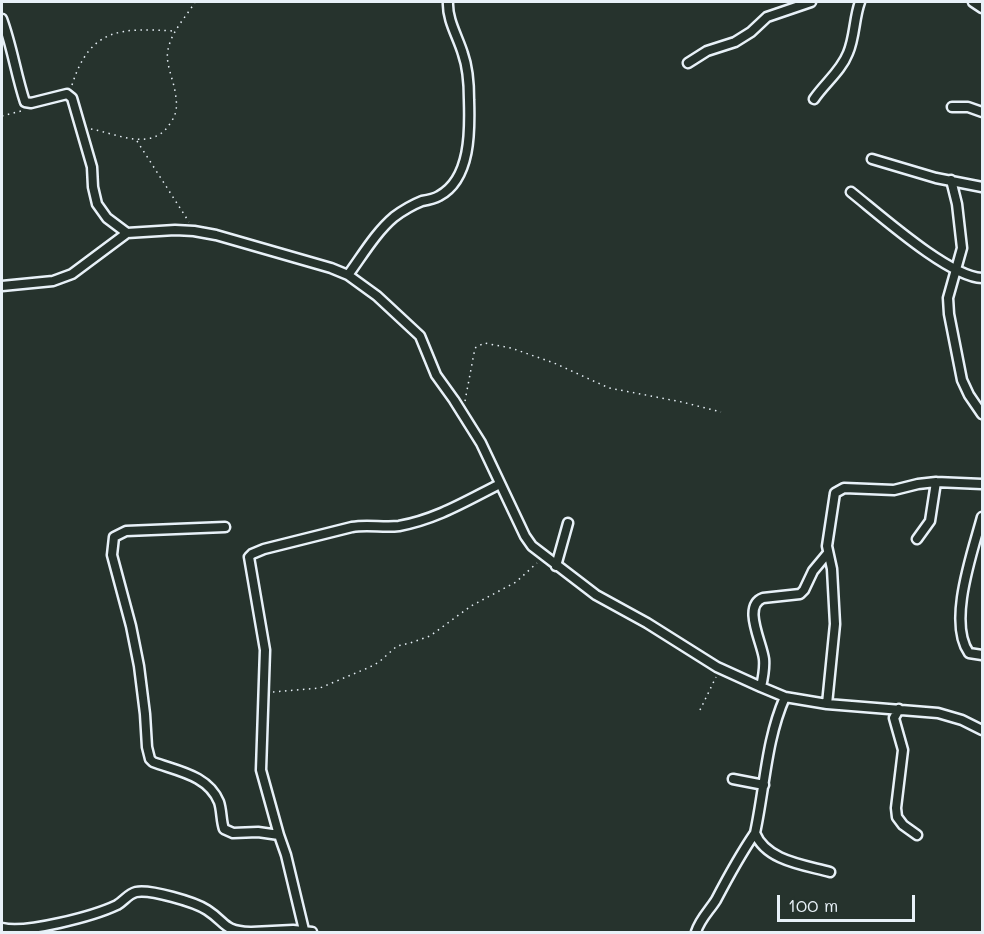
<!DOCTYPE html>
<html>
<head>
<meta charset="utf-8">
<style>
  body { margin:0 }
  #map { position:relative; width:984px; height:934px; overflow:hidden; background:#26332d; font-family:Mali,sans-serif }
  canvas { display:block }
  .frame { position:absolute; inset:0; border:3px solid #e8f1f8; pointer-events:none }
  .scale { position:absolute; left:777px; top:895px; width:138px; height:27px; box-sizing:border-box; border:3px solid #e8f1f8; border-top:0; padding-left:8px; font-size:18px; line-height:21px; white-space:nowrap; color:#e8f1f8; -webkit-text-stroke:4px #26332d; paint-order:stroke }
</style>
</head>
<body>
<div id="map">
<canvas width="984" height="934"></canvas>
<div class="frame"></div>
<div class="scale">100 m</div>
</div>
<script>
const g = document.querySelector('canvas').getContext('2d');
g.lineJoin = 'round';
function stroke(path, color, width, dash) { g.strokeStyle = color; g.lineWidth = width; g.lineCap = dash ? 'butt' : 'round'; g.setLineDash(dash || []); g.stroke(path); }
const path = new Path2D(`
  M 72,85 C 90,27 122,28 174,31
  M 2,116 L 21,111
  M 91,129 C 118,134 153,153 171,122 C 178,112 177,103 175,91 C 173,79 165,62 168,50 C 171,32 186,17 195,2
  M 137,141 L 189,222
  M 465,401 L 475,348 L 484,343 L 511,348 L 554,363 L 609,388 L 682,402 L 721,412
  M 273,692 L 320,688 L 370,667 L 379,662 L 397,646 L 410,643 L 430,636 L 471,606 L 516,582 L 537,563
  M 700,710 L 716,677`);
const street = new Path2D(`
  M 973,2 L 982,8
  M 2,19 C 12,46 16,75 25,102 L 31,103 L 67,94 L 72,98 L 92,167 L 93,187 L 97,204 L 107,218 L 127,233 L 175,230 L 194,231 L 216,235 L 331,268 L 348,275 L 377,296 L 420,336 L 436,375 L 454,400 L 481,443 L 525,536 L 532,546 L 596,595 L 647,623 L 717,667 L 761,687 L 785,697 L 827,704 L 938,713 L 962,720 L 982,730
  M 688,63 L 707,51 L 735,42 L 751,32 L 767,17 L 811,2
  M 814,99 C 825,83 841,71 848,53 C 855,37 854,18 860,2
  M 952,107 L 968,107 L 982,112
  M 872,159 L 936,178 L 982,187
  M 951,180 L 957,204 L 962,248 L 948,298 L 949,314 L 962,380 L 969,395 L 982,414
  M 851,192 C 880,215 949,277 982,278
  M 348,275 C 362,256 376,232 394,217 C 402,211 412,205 422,201 C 428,200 434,199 439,196 C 471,179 470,130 469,100 C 469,85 468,68 463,54 C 458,37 447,20 448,2
  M 2,286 L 53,281 L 72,274 L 127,233
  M 982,517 C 973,551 947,622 969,653 L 982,655
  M 225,527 L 126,531 L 114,537 L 112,555 L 131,626 L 139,666 L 145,714 L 147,747 L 150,759 L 153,762 C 177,771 208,775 219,802 C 222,811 221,821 224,829 L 233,833 L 258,832 L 279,835 L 286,855 L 304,930
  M 917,539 L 930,521 L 936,482
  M 556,566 L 568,523
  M 761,687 C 763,678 765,669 764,659 C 762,642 742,606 763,598 L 800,594 L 804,590 L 813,571 L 828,553
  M 785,697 C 766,740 765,787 755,833 C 766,861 805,865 830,872
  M 827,704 L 835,624 L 832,569 L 827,546 L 835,493 L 844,488 L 894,490 L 918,484 L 936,482 L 982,484
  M 899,709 L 894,718 L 903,750 L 896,808 L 897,817 L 903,825 L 917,835
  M 733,779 L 764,785
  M 279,835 L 261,770 L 265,650 L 249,557 L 252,554 L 264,549 L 352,527 C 368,524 383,528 399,526 C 437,519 466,501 500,484
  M 2,928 C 26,934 94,916 117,905 C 124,901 128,894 136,892 C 150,889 195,902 207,910 C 227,923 223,931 250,932
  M 252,932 L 293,930 L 312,932
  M 696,932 C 700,919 709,911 716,900 C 728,877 740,855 755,833`);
stroke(street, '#e8f1f8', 13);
stroke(path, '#e8f1f8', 1.5, [1.5, 4.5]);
stroke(street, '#26332d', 8);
</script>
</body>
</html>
